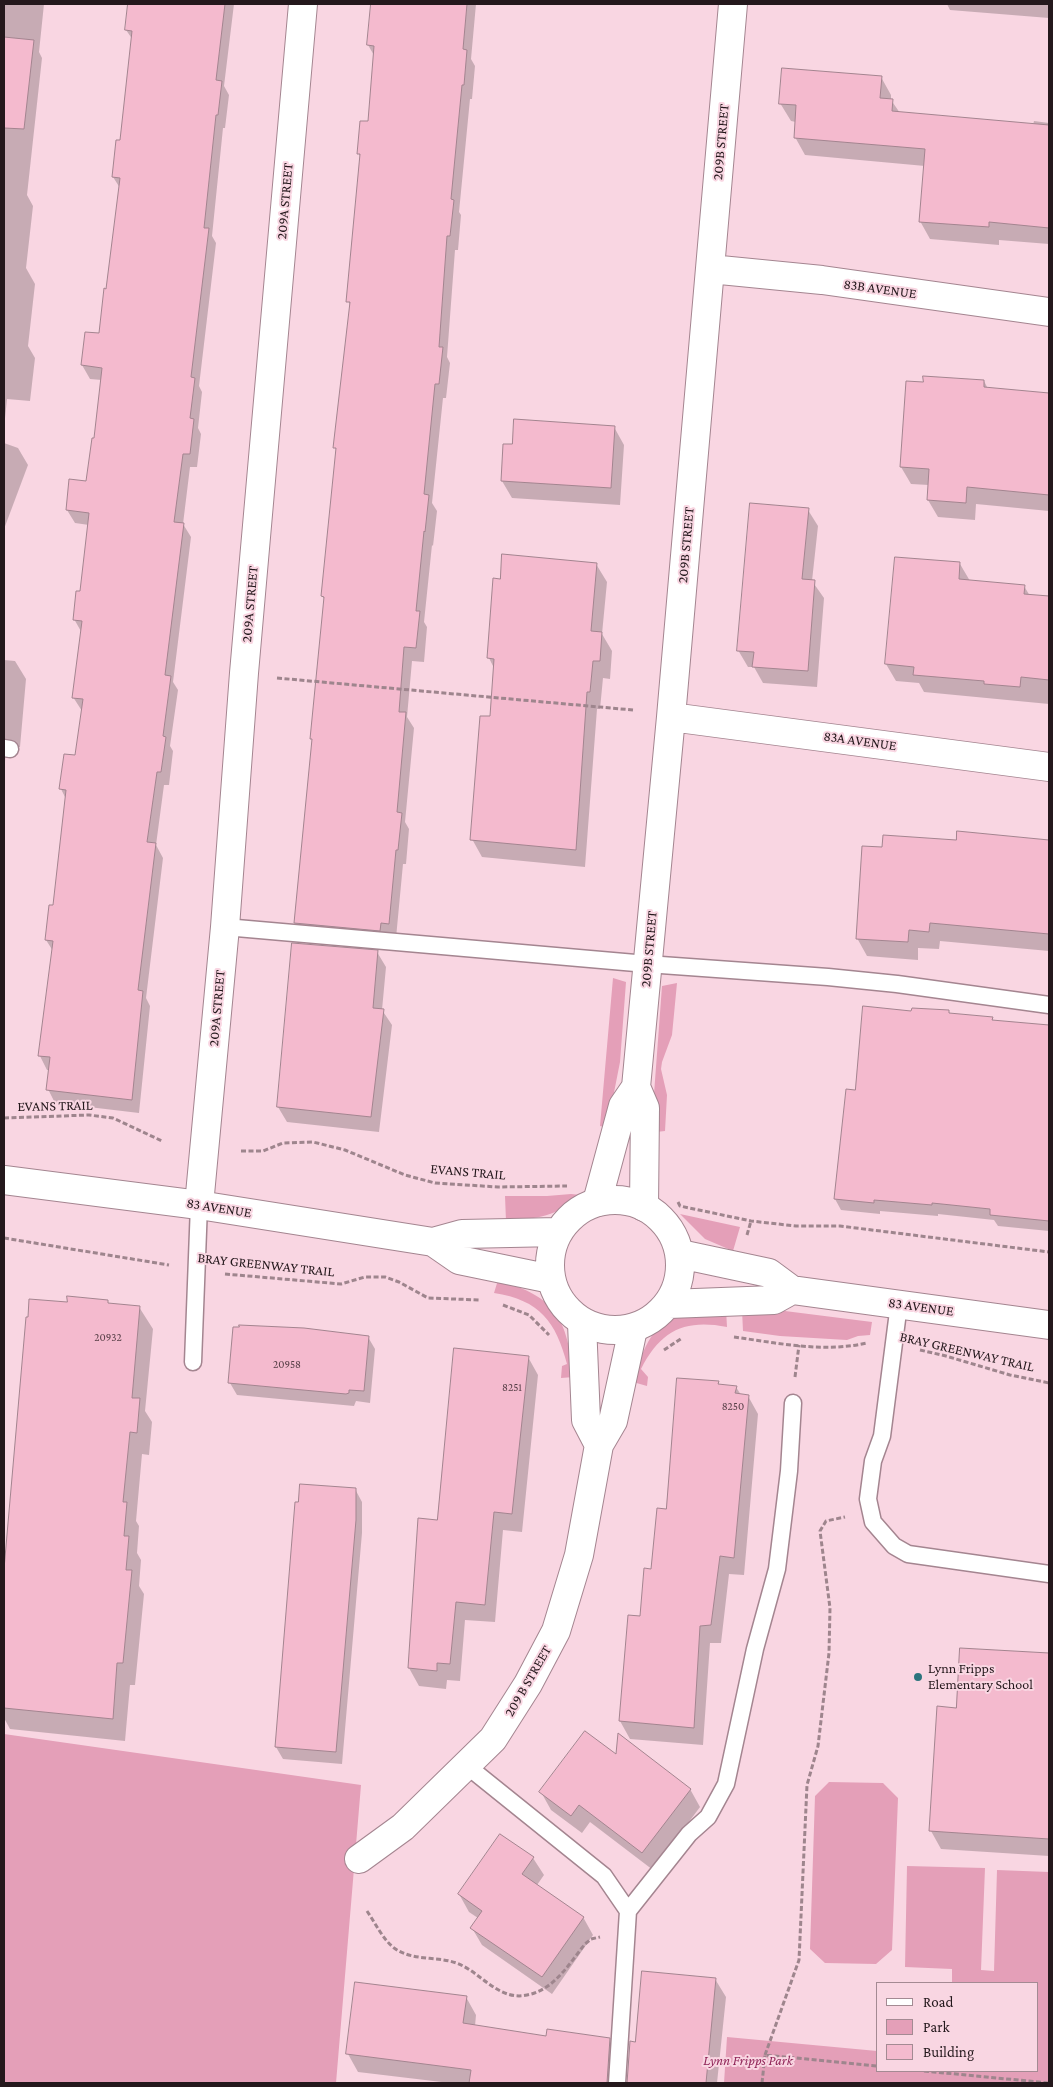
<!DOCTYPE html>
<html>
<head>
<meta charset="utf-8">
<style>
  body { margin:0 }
  #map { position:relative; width:1053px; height:2087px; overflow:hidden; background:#f9d6e2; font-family:"Crimson Pro",serif }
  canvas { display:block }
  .frame { position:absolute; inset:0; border:5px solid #24181c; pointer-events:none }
  .legend { position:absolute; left:876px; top:1982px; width:162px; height:90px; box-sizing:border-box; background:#f9d6e2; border:1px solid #a48a93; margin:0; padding:6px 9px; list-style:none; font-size:15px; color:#24181c }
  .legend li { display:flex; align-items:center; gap:10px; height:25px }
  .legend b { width:25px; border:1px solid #a48a93 }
</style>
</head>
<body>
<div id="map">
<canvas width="1053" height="2087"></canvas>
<div class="frame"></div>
<ul class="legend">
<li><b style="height:6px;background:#fff"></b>Road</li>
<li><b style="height:14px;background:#e49fb8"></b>Park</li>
<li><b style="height:14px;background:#f4bace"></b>Building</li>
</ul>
</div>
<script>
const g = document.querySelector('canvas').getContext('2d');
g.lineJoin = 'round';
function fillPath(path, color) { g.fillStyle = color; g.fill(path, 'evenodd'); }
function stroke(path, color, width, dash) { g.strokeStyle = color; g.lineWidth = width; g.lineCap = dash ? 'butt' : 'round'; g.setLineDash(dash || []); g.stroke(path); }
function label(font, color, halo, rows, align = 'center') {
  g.font = font + ' "Crimson Pro",serif'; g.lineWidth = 4; g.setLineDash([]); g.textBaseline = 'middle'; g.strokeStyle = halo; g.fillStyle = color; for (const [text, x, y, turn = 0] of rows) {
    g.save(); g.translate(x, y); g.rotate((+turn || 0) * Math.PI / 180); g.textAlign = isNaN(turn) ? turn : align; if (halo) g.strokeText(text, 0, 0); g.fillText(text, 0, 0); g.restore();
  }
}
const green = new Path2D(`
  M 613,978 L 626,982 L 620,1062 L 607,1128 L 600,1126 Z
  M 677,983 L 672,1035 L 662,1062 L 661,1069 L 667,1095 L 665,1131 L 656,1132 L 654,1094 L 662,986 Z
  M 571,1194 L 581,1195 C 559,1216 535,1219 506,1221 L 505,1196 L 547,1196 Z
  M 680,1214 L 740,1227 L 733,1251 L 705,1239 Z
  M 498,1280 C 558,1298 566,1318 574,1377 L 561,1378 L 562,1366 L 567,1364 C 556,1322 540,1300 494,1293 Z
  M 726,1309 L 727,1327 C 685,1319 661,1330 641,1369 L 648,1377 L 647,1386 L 633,1382 C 640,1357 651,1322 680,1315 C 695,1312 711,1311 726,1309 Z
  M 742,1310 L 777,1310 L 872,1322 L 870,1335 L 858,1336 L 847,1340 L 780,1336 L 743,1331 Z
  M 4,1734 L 361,1785 L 336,2083 L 4,2083 Z
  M 829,1782 L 883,1783 L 898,1798 L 892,1950 L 876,1964 L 825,1963 L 810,1949 L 815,1796 Z
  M 907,1866 L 985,1868 L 981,1970 L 994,1971 L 997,1870 L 1049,1872 L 1049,2083 L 724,2083 L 727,2037 L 877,2051 L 877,2071 L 1037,2071 L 1037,1983 L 952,1983 L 952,1969 L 905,1967 Z`);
const shadow = new Path2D(`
  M 4,4 L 44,4 L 39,52 L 42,58 L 27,195 L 33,206 L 26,268 L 35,284 L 28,346 L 35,358 L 30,401 L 7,399 L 4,428 Z
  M 130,4 L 234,4 L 224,86 L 229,95 L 225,128 L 223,128 L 212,236 L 216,243 L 199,386 L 202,392 L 198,428 L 201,434 L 197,467 L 190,467 L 183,524 L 191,537 L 173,682 L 178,690 L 170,746 L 173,751 L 169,785 L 164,785 L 156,845 L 163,858 L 146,998 L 150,1006 L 139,1113 L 55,1103 L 48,1089 L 50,1070 L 47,1070 L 40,1056 L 53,951 L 46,940 L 54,906 L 66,799 L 61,789 L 76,757 L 82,711 L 73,697 L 82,633 L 74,619 L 81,593 L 89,525 L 75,523 L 67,510 L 87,482 L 95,439 L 102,380 L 90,379 L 82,365 L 100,335 L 107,290 L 120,188 L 113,177 L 121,142 L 133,40 L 126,30 Z
  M 373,4 L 476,4 L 471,59 L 475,66 L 472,99 L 470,99 L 459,212 L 461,215 L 458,250 L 455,250 L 447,357 L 450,363 L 446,398 L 443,398 L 432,503 L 437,511 L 433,546 L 432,545 L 424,622 L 427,627 L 424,662 L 412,661 L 407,717 L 414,728 L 405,822 L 409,829 L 406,864 L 403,864 L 396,938 L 303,937 L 295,923 L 313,742 L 312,739 L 325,600 L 322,596 L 337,452 L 335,447 L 351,306 L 348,301 L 361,158 L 359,154 L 369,123 L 375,57 L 368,45 Z
  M 947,4 L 1049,4 L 1049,18 L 950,10 Z
  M 881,77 L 891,95 L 891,100 L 900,113 L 1033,125 L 1034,121 L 1049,123 L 1049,244 L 999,240 L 999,245 L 930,239 L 920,221 L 925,166 L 805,155 L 795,137 L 796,122 L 791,121 L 780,103 Z
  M 984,381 L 988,389 L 1049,394 L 1049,511 L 976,504 L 975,520 L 938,517 L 928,500 L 929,485 L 911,484 L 901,467 Z
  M 614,427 L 624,445 L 620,505 L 512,498 L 502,481 L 513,445 Z
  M 4,443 L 18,448 L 28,465 L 4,529 Z
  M 808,510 L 818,526 L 812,581 L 824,598 L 817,687 L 763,683 L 754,667 L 748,667 L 738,650 Z
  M 596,564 L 607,582 L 602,634 L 612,651 L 610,679 L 603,678 L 600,709 L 597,709 L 585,867 L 482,857 L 472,839 L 491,718 L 494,668 L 489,658 L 501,581 Z
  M 960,564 L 970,581 L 1024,586 L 1030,596 L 1049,597 L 1049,704 L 924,692 L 919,683 L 896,681 L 886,664 Z
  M 4,660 L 15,661 L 26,679 L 20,747 L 6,746 L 4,778 Z
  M 1043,845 L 1049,846 L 1049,951 L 940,941 L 939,949 L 918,948 L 918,960 L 867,956 L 857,938 Z
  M 377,952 L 386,967 L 382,1010 L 392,1025 L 379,1132 L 287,1122 L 278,1107 Z
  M 913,1012 L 949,1012 L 950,1014 L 992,1018 L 994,1021 L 1049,1026 L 1049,1231 L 998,1226 L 994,1220 L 938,1214 L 938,1216 L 880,1211 L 880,1214 L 841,1210 L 835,1199 L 856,1091 Z
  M 107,1301 L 109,1304 L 139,1307 L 153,1329 L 145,1411 L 152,1422 L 149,1455 L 142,1454 L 136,1521 L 139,1526 L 137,1553 L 141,1560 L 139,1586 L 144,1594 L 135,1685 L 130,1685 L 125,1741 L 10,1729 L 4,1718 L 4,1582 L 21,1379 L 68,1304 Z
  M 368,1337 L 375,1349 L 370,1403 L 356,1401 L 354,1406 L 237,1395 L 230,1383 Z
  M 528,1357 L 538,1375 L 522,1532 L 503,1530 L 495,1622 L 465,1620 L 460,1681 L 447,1680 L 446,1689 L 419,1686 L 409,1668 L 438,1521 Z
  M 718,1382 L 720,1386 L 736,1387 L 741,1395 L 748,1396 L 758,1414 L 744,1575 L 729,1574 L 721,1643 L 710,1643 L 703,1745 L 630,1739 L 620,1721 L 652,1570 L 667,1510 Z
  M 355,1489 L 362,1502 L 362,1533 L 342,1764 L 283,1759 L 276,1747 Z
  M 961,1649 L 1049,1654 L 1049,1856 L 941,1849 L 931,1831 L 957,1709 Z
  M 617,1756 L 690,1789 L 700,1807 L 653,1870 L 590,1822 L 582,1833 L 551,1810 L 541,1792 Z
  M 533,1858 L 544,1875 L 537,1885 L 583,1917 L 593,1935 L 552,1994 L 482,1945 L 472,1928 L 478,1918 L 469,1912 L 459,1894 Z
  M 715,1979 L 726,1997 L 717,2083 L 628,2083 L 631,2043 L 636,2044 Z
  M 466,1997 L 476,2015 L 475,2026 L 547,2037 L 609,2040 L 619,2058 L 618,2083 L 450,2083 L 358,2072 L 348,2054 Z`);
const building = new Path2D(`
  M 128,4 L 225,4 L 216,80 L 222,81 L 218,115 L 216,115 L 204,228 L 209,228 L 191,377 L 195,378 L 190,418 L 194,419 L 190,454 L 183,454 L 174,522 L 184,523 L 165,675 L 171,676 L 163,736 L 166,737 L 161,772 L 157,772 L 147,842 L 156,843 L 138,990 L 143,991 L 132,1100 L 46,1090 L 50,1057 L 38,1056 L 53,941 L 45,940 L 49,905 L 53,905 L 66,790 L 59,789 L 64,754 L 75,755 L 83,699 L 72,698 L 82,621 L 73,620 L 76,591 L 80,591 L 89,513 L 66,510 L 69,479 L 86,481 L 92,438 L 94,438 L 102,368 L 81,365 L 85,332 L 99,333 L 104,288 L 106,289 L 120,178 L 112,177 L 116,140 L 120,140 L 132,31 L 125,30 Z
  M 371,4 L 467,4 L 463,49 L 467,50 L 464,85 L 462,85 L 451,199 L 454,200 L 450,236 L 447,236 L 439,347 L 443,347 L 439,384 L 435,384 L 424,494 L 429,495 L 425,532 L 424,531 L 416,611 L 420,611 L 416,648 L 404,647 L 399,712 L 406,712 L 397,812 L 402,813 L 398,850 L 396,850 L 389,924 L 381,923 L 380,931 L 294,923 L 312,739 L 310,739 L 324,597 L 321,596 L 336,448 L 333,448 L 350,302 L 346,302 L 360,154 L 357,154 L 360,121 L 368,121 L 374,46 L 367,45 Z
  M 4,37 L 34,40 L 24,129 L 4,128 Z
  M 782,68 L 882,76 L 880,98 L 893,99 L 892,111 L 1049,125 L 1049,228 L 989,222 L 989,227 L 919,222 L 925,149 L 794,138 L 796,105 L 779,104 Z
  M 923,376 L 984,380 L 984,387 L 1049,393 L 1049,495 L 967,487 L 966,503 L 927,500 L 929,469 L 900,467 L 906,381 L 923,382 Z
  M 514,419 L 615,426 L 611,488 L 501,481 L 503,444 L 512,444 Z
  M 750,503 L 809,508 L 802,579 L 815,580 L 808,671 L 752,667 L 754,652 L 737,651 Z
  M 502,554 L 597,563 L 591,631 L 602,632 L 600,661 L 593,661 L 590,692 L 587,692 L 576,850 L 470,840 L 480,716 L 490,716 L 494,659 L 487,658 L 493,578 L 500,579 Z
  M 895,557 L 960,562 L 959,579 L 1025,585 L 1024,594 L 1049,596 L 1049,680 L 1021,677 L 1020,687 L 984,684 L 984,681 L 913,675 L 914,667 L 885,664 Z
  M 957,831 L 1049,840 L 1049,934 L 930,923 L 929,932 L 909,930 L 908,942 L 856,939 L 862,846 L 882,847 L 883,835 L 956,840 Z
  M 292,943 L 378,950 L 373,1008 L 384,1009 L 371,1117 L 277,1107 Z
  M 863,1006 L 911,1011 L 912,1008 L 949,1010 L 949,1013 L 993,1017 L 992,1020 L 1049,1025 L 1049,1221 L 990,1215 L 990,1209 L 932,1203 L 932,1205 L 874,1200 L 874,1203 L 834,1199 L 846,1089 L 855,1090 Z
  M 67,1296 L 108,1300 L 108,1303 L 140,1306 L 132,1398 L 140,1398 L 137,1433 L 130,1432 L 123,1502 L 127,1502 L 124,1536 L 129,1536 L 126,1570 L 132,1570 L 123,1663 L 117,1663 L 113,1719 L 4,1708 L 4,1569 L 26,1317 L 28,1317 L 29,1299 L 67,1302 Z
  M 239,1325 L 304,1328 L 369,1336 L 364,1391 L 349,1390 L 349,1393 L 346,1394 L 228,1383 L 233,1327 L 239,1327 Z
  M 454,1348 L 529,1356 L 512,1514 L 494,1512 L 485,1605 L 456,1602 L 450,1664 L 437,1663 L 437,1671 L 408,1668 L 418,1518 L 437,1520 Z
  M 677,1378 L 719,1381 L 718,1384 L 737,1386 L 735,1393 L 749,1395 L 734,1558 L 720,1556 L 711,1625 L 700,1626 L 694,1728 L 619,1721 L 628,1615 L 640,1616 L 644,1568 L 651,1569 L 657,1508 L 666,1509 Z
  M 300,1484 L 356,1488 L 356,1520 L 336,1752 L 275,1747 L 295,1502 L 298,1502 Z
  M 960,1648 L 1049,1653 L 1049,1839 L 929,1831 L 937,1706 L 956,1708 Z
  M 585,1731 L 616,1754 L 618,1733 L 691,1789 L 642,1853 L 579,1805 L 571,1816 L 539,1792 Z
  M 500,1834 L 534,1857 L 522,1874 L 584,1917 L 542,1977 L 470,1928 L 482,1911 L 458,1894 Z
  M 642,1971 L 716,1978 L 706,2083 L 627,2083 L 630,2041 L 635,2042 Z
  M 355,1982 L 467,1996 L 463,2023 L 546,2036 L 547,2029 L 610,2038 L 607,2083 L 469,2083 L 471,2070 L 346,2054 Z`);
const path = new Path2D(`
  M 277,678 L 633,710
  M 4,1118 L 89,1115 L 113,1118 L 162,1141
  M 241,1151 L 263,1151 L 283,1143 L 313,1142 L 345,1150 L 405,1175 L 435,1183 L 498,1187 L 567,1186
  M 678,1202 L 680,1206 L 751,1221 L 796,1226 L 840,1226 L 1049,1252
  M 747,1235 L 751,1221
  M 4,1238 L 169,1265
  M 225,1274 L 341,1284 L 365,1277 L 385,1277 L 399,1282 L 428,1298 L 480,1300
  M 503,1305 L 529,1315 L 549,1335
  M 734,1337 C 778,1343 823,1353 867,1343
  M 664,1350 L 682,1338
  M 920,1350 L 946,1356 L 1010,1375 L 1049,1383
  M 795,1377 L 799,1345
  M 367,1911 C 376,1924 384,1942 397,1950 C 417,1962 443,1955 463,1966 C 483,1976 501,2001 527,1995 C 554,1990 569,1964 585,1944 L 591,1939 L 600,1937
  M 765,2055 L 799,1960 L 807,1785 L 818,1746 L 829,1653 L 830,1608 L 820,1531 L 826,1521 L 845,1517
  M 924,2071 L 1049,2083
  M 762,2083 L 765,2055 L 877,2066`);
const service = new Path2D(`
  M 4,748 L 10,749
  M 225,927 L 647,964 L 828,977 L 897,984 L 1049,1005
  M 899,1304 L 882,1436 L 873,1461 L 868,1499 L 873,1522 L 894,1546 L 908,1554 L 1049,1574
  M 193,1362 L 199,1205
  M 466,1765 L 604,1876 L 628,1911 L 617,2083
  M 628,1911 L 689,1834 L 708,1817 L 726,1784 L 755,1649 L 777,1569 L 789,1471 L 793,1403`);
const minor = new Path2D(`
  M 710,269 L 822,280 L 1049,312
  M 671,717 L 1049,767
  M 597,1202 L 623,1106 L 636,1087
  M 199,1205 L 225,927 L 244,673 L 303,4
  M 644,1207 L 645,1108 L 636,1087 L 671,717 L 733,4
  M 582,1323 L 586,1420 L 599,1445
  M 359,1859 L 403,1827 L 493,1739 L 528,1684 L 556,1631 L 579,1555 L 599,1445 L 613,1421 L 633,1329`);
const tertiary = new Path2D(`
  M 4,1180 L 199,1205 L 433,1242 L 462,1234 L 558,1232
  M550 1265a65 65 0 1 1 130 0a65 65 0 1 1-130 0Z
  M 433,1242 L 459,1260 L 551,1279
  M 680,1254 L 769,1273 L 792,1290 L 1049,1325
  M 669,1304 L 774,1300 L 792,1290`);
const markers = [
  [918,1677,5,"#2c747d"]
];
const numberNames = [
  ["20932",108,1338],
  ["20958",287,1365],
  ["8251",512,1388],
  ["8250",733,1407]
];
const streetNames = [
  ["209B STREET",721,142,-85],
  ["209A STREET",285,201,-85],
  ["83B AVENUE",880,289,8],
  ["209B STREET",686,545,-85],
  ["209A STREET",250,604,-85],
  ["83A AVENUE",860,741,8],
  ["209B STREET",649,949,-85],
  ["209A STREET",217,1008,-85],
  ["EVANS TRAIL",55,1106,-1],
  ["EVANS TRAIL",468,1172,5],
  ["83 AVENUE",219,1208,9],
  ["BRAY GREENWAY TRAIL",266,1265,6],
  ["83 AVENUE",921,1307,8],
  ["BRAY GREENWAY TRAIL",967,1352,13],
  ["209 B STREET",528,1681,-60]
];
const poiNames = [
  ["Lynn Fripps",928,1669],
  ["Elementary School",928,1685]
];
const parkNames = [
  ["Lynn Fripps Park",748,2061]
];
fillPath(green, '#e49fb8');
fillPath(shadow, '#0003');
fillPath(building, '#f4bace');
stroke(building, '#a3848f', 1);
stroke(service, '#a48590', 19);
stroke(minor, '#a48590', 30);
stroke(tertiary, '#a48590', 30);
stroke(path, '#9e858d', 3, [5, 2.5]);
stroke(service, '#fff', 16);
stroke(minor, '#fff', 28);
stroke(tertiary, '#fff', 28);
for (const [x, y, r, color] of markers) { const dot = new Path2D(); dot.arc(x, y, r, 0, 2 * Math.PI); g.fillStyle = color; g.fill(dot); stroke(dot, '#f9d6e2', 2); }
label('11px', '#584048', null, numberNames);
label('14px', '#24181c', '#f9d6e2', streetNames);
label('14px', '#24181c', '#f9d6e2', poiNames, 'left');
label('italic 14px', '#902558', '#f9d6e2', parkNames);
</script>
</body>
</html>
